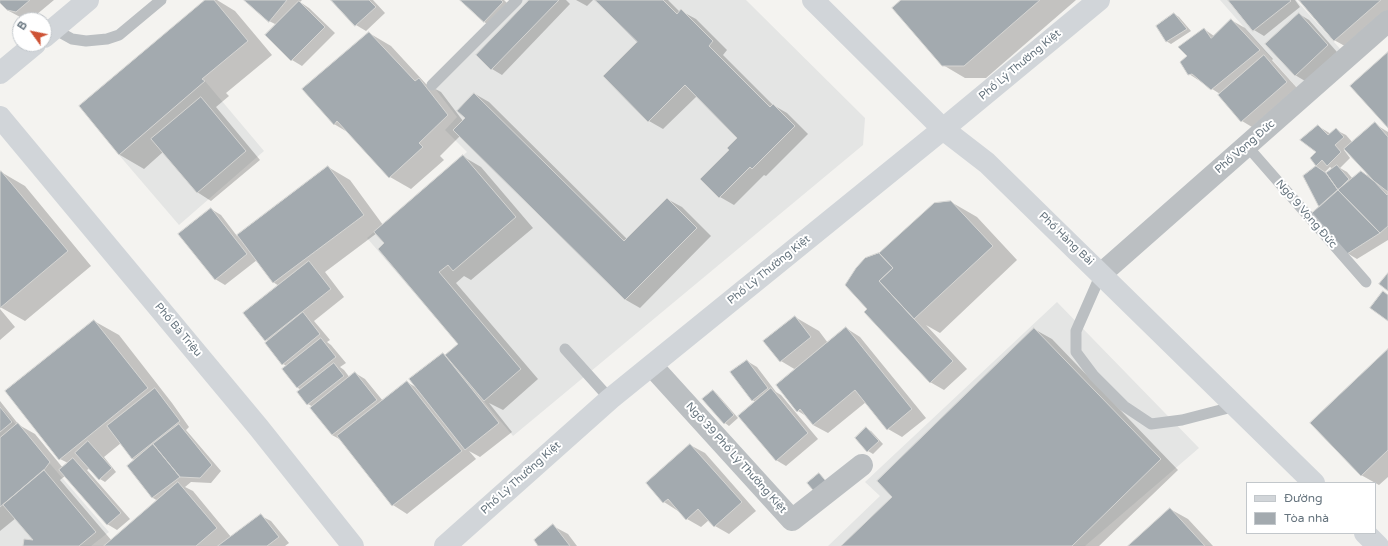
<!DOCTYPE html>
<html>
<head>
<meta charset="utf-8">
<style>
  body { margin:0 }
  #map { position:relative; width:1388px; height:546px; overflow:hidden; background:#f4f3f0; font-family:"Varela Round",sans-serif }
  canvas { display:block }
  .legend { position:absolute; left:1246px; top:482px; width:130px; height:52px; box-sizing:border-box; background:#fff; border:1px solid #c2c7cb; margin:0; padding:5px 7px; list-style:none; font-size:12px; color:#66747e }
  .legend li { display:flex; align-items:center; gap:8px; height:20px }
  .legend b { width:20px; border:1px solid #c2c7cb }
  .north { position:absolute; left:12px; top:12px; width:40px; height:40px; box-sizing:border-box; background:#fff; border:1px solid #c2c7cb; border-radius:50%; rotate:303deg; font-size:11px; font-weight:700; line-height:16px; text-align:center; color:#66747e }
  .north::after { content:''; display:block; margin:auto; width:14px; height:18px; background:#ce5335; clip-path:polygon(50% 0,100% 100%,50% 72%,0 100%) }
</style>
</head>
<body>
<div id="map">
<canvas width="1388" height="546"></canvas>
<ul class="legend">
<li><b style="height:5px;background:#d1d5d9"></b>Đường</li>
<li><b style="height:11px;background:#a3aaaf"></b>Tòa nhà</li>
</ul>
<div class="north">B</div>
</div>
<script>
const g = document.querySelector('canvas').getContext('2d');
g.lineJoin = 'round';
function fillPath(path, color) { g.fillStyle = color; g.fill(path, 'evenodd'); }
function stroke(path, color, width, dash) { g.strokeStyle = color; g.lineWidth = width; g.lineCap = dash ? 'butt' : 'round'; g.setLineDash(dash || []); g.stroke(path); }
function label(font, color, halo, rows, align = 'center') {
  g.font = font + ' "Varela Round",sans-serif'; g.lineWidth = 4; g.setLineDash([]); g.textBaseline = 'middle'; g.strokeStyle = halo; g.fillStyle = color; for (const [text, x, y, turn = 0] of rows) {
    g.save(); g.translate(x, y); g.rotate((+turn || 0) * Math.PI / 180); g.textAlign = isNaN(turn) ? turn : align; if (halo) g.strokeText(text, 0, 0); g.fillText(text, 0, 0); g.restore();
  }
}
const built = new Path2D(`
  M 522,0 L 746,0 L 865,118 L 863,145 L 513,436 L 445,355 L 458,344 L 367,238 L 467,152 L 445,130 L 457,117 L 433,86 Z
  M 1220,0 L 1296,0 L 1343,52 L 1299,90 Z
  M 205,81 L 264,151 L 179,225 L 119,155 Z
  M 1057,302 L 1199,448 L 1085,546 L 828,546 L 880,496 L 865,482 Z
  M 0,406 L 109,532 L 91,546 L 0,546 Z`);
const shadow = new Path2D(`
  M 0,0 L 54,0 L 30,20 L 22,18 L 7,10 Z
  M 207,0 L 217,0 L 235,11 L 272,55 L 226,93 L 229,96 L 216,107 L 260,160 L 211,201 L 197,192 L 163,152 L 144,169 L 120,155 L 80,106 Z
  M 245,0 L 302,0 L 300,2 L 309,8 L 335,33 L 302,66 L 292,60 L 277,25 L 269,21 Z
  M 332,0 L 373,0 L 385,13 L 366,31 L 356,25 Z
  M 461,0 L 504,0 L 512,8 L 494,27 L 484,22 Z
  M 531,0 L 566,0 L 570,4 L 502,75 L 492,69 L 478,55 Z
  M 576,0 L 593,0 L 587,6 Z
  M 596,0 L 668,0 L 680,12 L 681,11 L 696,19 L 727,50 L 723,55 L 773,105 L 787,113 L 808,134 L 766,176 L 764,175 L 734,205 L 720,197 L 731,150 L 739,138 L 697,96 L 663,129 L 649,121 L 638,42 Z
  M 902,0 L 1076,0 L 986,78 L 965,78 L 943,65 Z
  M 1229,0 L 1295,0 L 1300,7 L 1264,36 L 1254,30 Z
  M 1300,0 L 1388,0 L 1388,19 L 1352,50 L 1334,40 Z
  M 1174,14 L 1179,17 L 1191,31 L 1171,44 L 1166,41 Z
  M 1299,14 L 1309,20 L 1337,52 L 1305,81 L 1295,75 Z
  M 1231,20 L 1245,28 L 1273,59 L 1272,60 L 1297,88 L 1252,127 L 1242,121 L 1220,94 L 1189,74 L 1189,56 L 1204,29 L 1214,36 Z
  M 369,33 L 391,46 L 426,84 L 441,92 L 463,121 L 466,118 L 475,94 L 489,102 L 627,239 L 667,199 L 682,207 L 711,236 L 640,308 L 626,300 L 460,136 L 440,156 L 444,160 L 411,189 L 390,177 L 349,133 L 334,124 Z
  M 1375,124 L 1388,132 L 1388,240 L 1357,259 L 1347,253 L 1304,176 L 1317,166 L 1311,158 L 1317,152 L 1318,126 L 1331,134 L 1336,130 L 1346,135 L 1353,143 ZM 1345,149 L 1371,177 L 1361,172 L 1353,179 L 1347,172 L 1340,168 L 1350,158 L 1344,150 ZM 1330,167 L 1333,169 L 1327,173 L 1325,172 Z
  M 464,157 L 481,167 L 533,228 L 471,280 L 464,276 L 456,283 L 538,379 L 503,410 L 489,403 L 512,432 L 480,457 L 469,451 L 476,459 L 407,514 L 393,505 L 341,440 L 332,435 L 313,407 L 308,404 L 298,392 L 301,390 L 298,388 L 283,369 L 287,366 L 283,364 L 268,341 L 266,340 L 279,286 L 273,282 L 257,260 L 225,285 L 215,279 L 211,209 L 221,215 L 237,236 L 328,167 L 350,180 L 383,225 ZM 377,233 L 460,344 L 446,356 L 443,354 L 417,388 L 407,382 L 383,401 L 365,379 L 355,373 L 350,378 L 344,370 L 340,367 L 346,363 L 331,345 L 327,342 L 330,340 L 314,321 L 344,297 L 325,272 Z
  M 1,172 L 25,186 L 91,266 L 25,321 L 0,307 L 0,173 Z
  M 951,202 L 977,217 L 1017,260 L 940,333 L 926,325 L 967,369 L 944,390 L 930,382 L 868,309 L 881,253 Z
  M 0,309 L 15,327 L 0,340 Z
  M 795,317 L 819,331 L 828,343 L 846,328 L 860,337 L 926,418 L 902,437 L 888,429 L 866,402 L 828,433 L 813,425 L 806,416 L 798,411 L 796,370 L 781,361 Z
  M 94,321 L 119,335 L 172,403 L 189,427 L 186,430 L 221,471 L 211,483 L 191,482 L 185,487 L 193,491 L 231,537 L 261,516 L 271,521 L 289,543 L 285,546 L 24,546 L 35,541 L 16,518 L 0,531 L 0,401 L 19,425 L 35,434 L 63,468 L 68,463 L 60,459 ZM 121,443 L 132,459 L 135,460 L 129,466 L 153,498 L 158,501 L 112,541 L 60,480 L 65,476 L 107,524 L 117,530 L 130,519 L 87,470 L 90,468 L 100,479 L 105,482 L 116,472 L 104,457 Z
  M 1034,329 L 1052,339 L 1178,470 L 1099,546 L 843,546 L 893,497 Z
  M 1388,351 L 1388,477 L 1379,485 L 1361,475 Z
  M 747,361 L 757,367 L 776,392 L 781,395 L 818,439 L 786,466 L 776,460 L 756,402 L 752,400 Z
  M 713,391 L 717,394 L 738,418 L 729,426 L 725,423 Z
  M 866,429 L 871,431 L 883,444 L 873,454 L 868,451 Z
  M 690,445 L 705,453 L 756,511 L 729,534 L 715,526 L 709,520 L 701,527 L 687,519 L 678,511 L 664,502 L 647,483 Z
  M 1170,509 L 1188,519 L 1213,546 L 1130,546 Z
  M 553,526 L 568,534 L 577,546 L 539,546 Z`);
const building = new Path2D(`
  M 0,0 L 30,0 L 16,12 L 7,10 L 0,3 Z
  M 205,0 L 214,0 L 248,41 L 202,79 L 205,81 L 119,155 L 79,106 Z
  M 244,0 L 287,0 L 269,22 Z
  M 331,0 L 369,0 L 376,7 L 355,26 Z
  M 460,0 L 501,0 L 503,2 L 484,22 Z
  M 529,0 L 559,0 L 491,70 L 476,55 Z
  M 595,0 L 663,0 L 677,14 L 681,9 L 713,41 L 709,46 L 770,107 L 773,104 L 795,126 L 752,169 L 750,167 L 719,198 L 700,179 L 729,150 L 727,148 L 737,138 L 685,85 L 648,122 L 603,76 L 637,42 Z
  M 901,0 L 1040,0 L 964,66 L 942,66 L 892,8 Z
  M 1228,0 L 1290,0 L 1291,1 L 1253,31 Z
  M 1299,0 L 1381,0 L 1334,41 Z
  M 299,1 L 325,27 L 291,61 L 265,35 Z
  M 1174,13 L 1187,29 L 1166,42 L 1156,26 Z
  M 1299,13 L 1328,45 L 1295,76 L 1265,44 Z
  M 1231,19 L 1260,50 L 1211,90 L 1192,74 L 1188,75 L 1180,62 L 1187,56 L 1178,47 L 1204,28 L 1211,38 Z
  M 369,32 L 415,81 L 419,78 L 448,115 L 419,143 L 423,147 L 389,178 L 337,121 L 334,125 L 302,89 Z
  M 1388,52 L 1388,128 L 1350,86 Z
  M 1264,55 L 1287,82 L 1241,122 L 1218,95 Z
  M 474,93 L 624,241 L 667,198 L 697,228 L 625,300 L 453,130 L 465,118 L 457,111 Z
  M 201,97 L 246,151 L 197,193 L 151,139 Z
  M 1375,122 L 1388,137 L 1388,194 L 1387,195 L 1344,149 Z
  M 1318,125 L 1328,135 L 1336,128 L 1344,137 L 1335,145 L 1341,152 L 1327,166 L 1322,160 L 1316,166 L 1310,158 L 1316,152 L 1300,140 Z
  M 463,155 L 516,217 L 453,271 L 448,265 L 439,272 L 521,369 L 484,401 L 445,355 L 458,344 L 378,249 L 384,243 L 374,232 Z
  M 1337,165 L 1349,179 L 1338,190 L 1326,173 Z
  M 328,166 L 364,215 L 273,283 L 237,235 Z
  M 1316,166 L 1326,173 L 1338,190 L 1319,207 L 1303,176 Z
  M 1,171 L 68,251 L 0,308 L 0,172 Z
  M 1361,171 L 1388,192 L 1388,226 L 1380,233 L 1338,190 Z
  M 1338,190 L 1380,233 L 1347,254 L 1311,214 Z
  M 951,201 L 993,246 L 914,319 L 879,281 L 893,268 L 879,253 L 934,203 Z
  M 211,208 L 247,254 L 215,280 L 178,234 Z
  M 879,253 L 893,268 L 879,281 L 953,361 L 930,383 L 864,312 L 867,309 L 845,285 L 856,268 L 865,258 Z
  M 309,261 L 331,289 L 265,341 L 243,313 Z
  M 1388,273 L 1388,291 L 1379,284 Z
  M 1383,291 L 1388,295 L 1388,321 L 1370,308 Z
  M 303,312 L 320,334 L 282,365 L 265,343 Z
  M 795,316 L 811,337 L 780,362 L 763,341 Z
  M 94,320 L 148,388 L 59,460 L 5,391 Z
  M 846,327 L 912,409 L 887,430 L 855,390 L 813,425 L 800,409 L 797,412 L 776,385 Z
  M 1034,328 L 1161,459 L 1072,546 L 841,546 L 892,497 L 877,481 Z
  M 321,338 L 336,357 L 297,388 L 282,369 Z
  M 1388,349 L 1388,450 L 1361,476 L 1310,423 Z
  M 443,353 L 499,423 L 465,450 L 409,379 Z
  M 747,360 L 768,388 L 752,401 L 730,372 Z
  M 334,363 L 344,376 L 307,405 L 297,392 Z
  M 355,372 L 377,400 L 332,435 L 310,408 Z
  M 407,381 L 462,451 L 392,506 L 337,436 Z
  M 155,388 L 180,421 L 132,459 L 107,426 Z
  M 771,388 L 808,433 L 776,461 L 738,416 Z
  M 713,390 L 734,415 L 724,424 L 702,399 Z
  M 0,407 L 12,422 L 0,432 Z
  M 18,423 L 50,462 L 44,470 L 0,507 L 0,438 Z
  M 179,424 L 212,465 L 200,478 L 180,477 L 153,444 Z
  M 866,427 L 879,441 L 867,452 L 855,438 Z
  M 88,441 L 112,468 L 99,480 L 75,453 Z
  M 153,444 L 180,477 L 152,498 L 127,466 Z
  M 690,444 L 742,502 L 714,527 L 698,509 L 686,520 L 668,499 L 663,503 L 646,483 Z
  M 73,458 L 121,513 L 107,525 L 59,470 Z
  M 44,470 L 96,532 L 79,546 L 23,546 L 24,539 L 33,540 L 3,505 Z
  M 819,473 L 830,486 L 818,496 L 807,483 Z
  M 178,482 L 217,528 L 196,546 L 104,546 Z
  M 1170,508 L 1205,546 L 1128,546 Z
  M 261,514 L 279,537 L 267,546 L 218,546 Z
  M 553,524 L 570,546 L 538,546 L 534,540 Z`);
const lane = new Path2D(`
  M 54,29 L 72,39 L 86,41 L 107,39 L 119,35 L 161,0
  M 432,85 L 517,0
  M 1247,146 L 1366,282
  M 1101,274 L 1076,331 L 1076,352 L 1094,376 L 1124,406 L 1151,424 L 1182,420 L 1236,406
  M 565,349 L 610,399`);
const street = new Path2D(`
  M 1101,274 L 1388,21
  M 652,366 L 792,520 L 862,465`);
const secondary = new Path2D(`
  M 813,0 L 943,129 L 987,163 L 1314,483
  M 44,37 L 88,0
  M 0,73 L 35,44
  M 0,117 L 259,428 L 353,546
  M 1365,533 L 1378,546
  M 445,546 L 610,399 L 943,129 L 1099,0`);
const streetNames = [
  ["Phố Lý Thường Kiệt",1020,65,-40],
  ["Phố Vọng Đức",1245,147,-41],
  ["Ngõ 9 Vọng Đức",1306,214,49],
  ["Phố Hàng Bài",1066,239,44],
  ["Phố Lý Thường Kiệt",769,270,-39],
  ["Phố Bà Triệu",178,330,50],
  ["Ngõ 39 Phố Lý Thường Kiệt",736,458,48],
  ["Phố Lý Thường Kiệt",521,478,-42]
];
fillPath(built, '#e4e5e4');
fillPath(shadow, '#0003');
fillPath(building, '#a3aaaf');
stroke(building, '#d5d5d3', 1);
stroke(lane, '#bbbfc2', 11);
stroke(street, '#bbbfc2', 22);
stroke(secondary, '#d1d5d9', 22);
label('11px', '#66747e', '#fff', streetNames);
</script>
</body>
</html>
